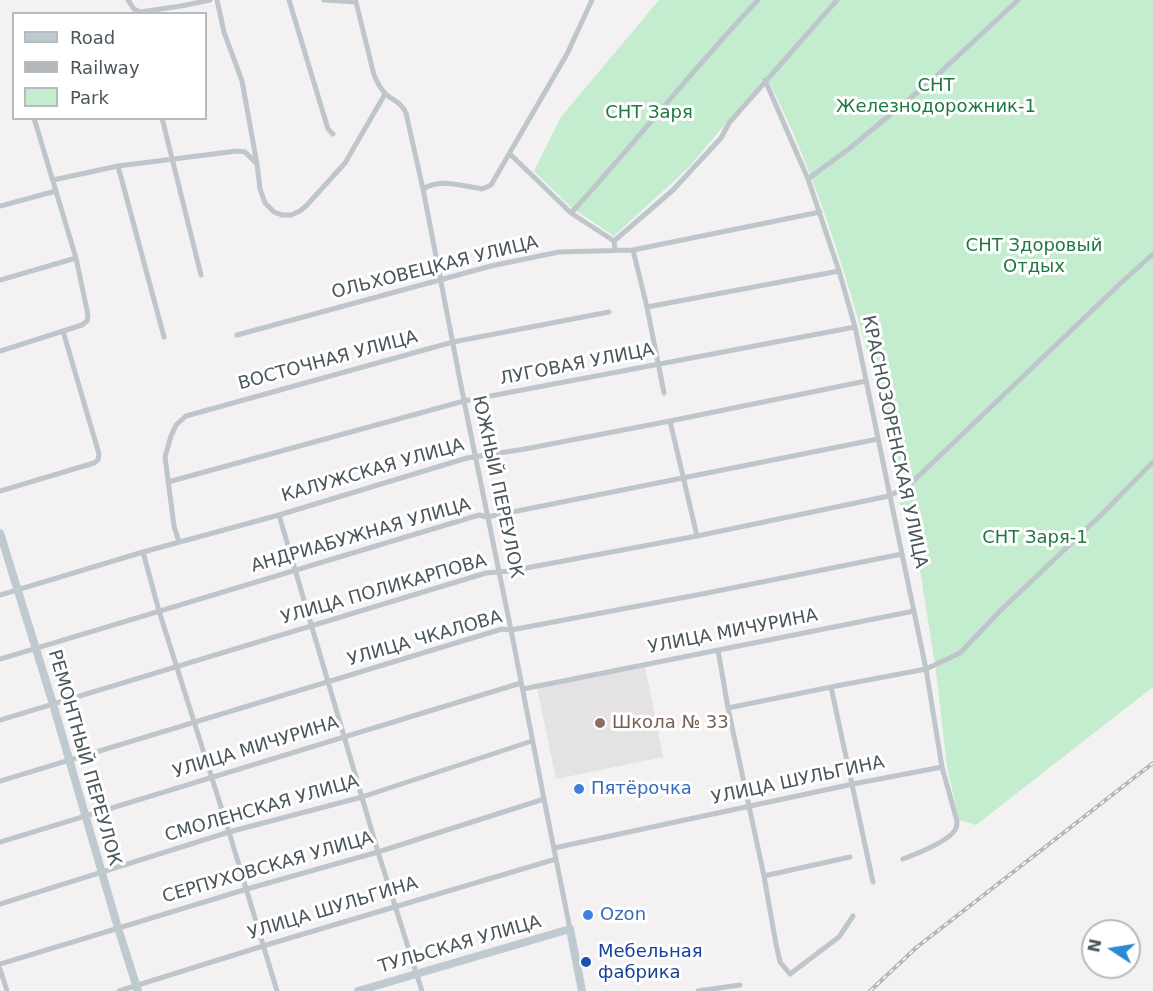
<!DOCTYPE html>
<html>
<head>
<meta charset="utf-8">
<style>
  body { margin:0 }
  #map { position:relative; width:1153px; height:991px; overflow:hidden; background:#f3f1f1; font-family:"DejaVu Sans",sans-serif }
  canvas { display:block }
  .legend { position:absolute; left:12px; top:12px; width:195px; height:108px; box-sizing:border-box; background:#fff; border:2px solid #b7bbbe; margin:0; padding:8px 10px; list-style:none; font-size:18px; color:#4a565c }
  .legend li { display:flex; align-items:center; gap:12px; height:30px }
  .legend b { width:30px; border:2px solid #b7bbbe }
  .north { position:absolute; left:1081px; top:919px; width:60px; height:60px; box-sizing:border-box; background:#fff; border:2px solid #b7bbbe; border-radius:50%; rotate:282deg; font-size:16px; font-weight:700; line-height:24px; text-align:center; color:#4a565c }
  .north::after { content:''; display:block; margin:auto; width:21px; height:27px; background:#2a89d3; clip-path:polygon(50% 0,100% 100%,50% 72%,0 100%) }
</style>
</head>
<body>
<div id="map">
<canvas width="1153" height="991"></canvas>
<ul class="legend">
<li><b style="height:8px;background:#bec9d0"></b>Road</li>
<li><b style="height:8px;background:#b3b7ba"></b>Railway</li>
<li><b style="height:16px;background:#c4ecce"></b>Park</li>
</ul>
<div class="north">N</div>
</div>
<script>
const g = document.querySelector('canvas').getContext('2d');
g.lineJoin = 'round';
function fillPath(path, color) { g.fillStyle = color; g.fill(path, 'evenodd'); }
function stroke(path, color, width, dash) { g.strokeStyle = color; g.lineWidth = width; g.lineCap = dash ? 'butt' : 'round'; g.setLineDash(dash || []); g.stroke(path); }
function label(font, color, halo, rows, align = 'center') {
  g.font = font + ' "DejaVu Sans",sans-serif'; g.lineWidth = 6; g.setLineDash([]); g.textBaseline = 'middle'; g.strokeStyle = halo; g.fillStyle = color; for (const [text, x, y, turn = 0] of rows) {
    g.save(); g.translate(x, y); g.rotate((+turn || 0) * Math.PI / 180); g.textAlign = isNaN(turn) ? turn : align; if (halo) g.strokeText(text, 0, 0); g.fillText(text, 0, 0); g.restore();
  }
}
const education = new Path2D(`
  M 645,666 L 663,757 L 556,779 L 537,688 Z`);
const green = new Path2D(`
  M 659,0 L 1153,0 L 1153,687 L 976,825 L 959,820 L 947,766 L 936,671 L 916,545 L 898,499 L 916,487 L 903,482 C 865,345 832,203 766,76 L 688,168 L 614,236 L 572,208 L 534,171 L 561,117 Z`);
const minor = new Path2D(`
  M 128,0 L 134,9 L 140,12
  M 217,0 L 224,32 L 242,81 L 257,164 L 260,189 L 265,203 L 274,212 L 282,215 L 291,215 L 300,211 L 307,205 L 345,163 L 385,94
  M 289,0 L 328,129 L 333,134
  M 324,0 L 356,2 L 374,75 C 377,81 379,87 384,92 C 392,102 399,99 406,113 L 423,189 L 464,401 L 511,630 L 544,799 L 570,929
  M 140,12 L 181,6 L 210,0
  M 765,80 L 808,179 L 839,271 L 855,327 L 902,554 L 926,669 L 942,767 L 957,821 C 957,825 957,827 955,830 C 948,842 916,854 903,859
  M 162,118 L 201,275
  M 510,154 L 571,213 L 614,241
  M 118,166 L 164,337
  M 808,179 L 850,148 L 931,81 L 1018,0
  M 53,180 L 118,166 L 237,151 L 245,152 L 257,164
  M 423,189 C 442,178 463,186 482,189 L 491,185 L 567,54 L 592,0
  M 0,206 L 56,191
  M 571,213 C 635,143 693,69 758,0
  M 615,250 L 614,241 L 673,190 L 721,138 L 729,123 L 837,0
  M 633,250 L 647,307 L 664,393
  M 0,280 L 76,258
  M 647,307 L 839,271
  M 237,335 L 491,266 L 559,252 L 633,250 L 820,212
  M 0,351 L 82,325 L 87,321 L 88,315 L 76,258 L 34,118
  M 670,421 L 697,536
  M 168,482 L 464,401 L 855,327
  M 0,491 L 94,463 L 98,460 L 99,454 L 63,331
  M 279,515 L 378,852 L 422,991
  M 179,542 L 174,526 L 165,457 L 171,436 L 176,425 L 186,416 L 453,342 L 609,312
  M 143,552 L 159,611 L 229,832 L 277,991
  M 0,595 L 143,552 L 279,515 L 467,458 L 525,449 L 670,421 L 866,381
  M 718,650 L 728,708 L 764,876 L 776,944 L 780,962 L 790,974 L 839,937 L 853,916
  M 0,659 L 479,515 L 487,517 L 878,439
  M 831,687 L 873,882
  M 523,689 L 914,611
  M 728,708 L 831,687 L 926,669 L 960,653 L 1001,610 L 1100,516 L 1153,462
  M 0,720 L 486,573 L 510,571 L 697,536 L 889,496 L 907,487 L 1122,282 L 1153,254
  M 0,781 L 502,629 L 511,630 L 707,593 L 902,554
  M 0,842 L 521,683
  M 554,848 L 853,784 L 942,767
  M 764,876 L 850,857
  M 0,904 L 229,832 L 362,797 L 532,741
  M 0,964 L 247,889 L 378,852 L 544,799
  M 0,969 L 7,991
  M 119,991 L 263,946 L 556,859
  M 698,991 L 740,985`);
const secondary = new Path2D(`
  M 0,533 L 53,704 L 118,928 L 138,991
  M 358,991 L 570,929 L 582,991`);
const rail = new Path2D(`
  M 870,991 L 917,947 L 1153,763`);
const markers = [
  [600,723,6,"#8d6e63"],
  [579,789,6,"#3f7fe0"],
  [588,915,6,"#3f7fe0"],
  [586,962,6,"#1a4fb4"]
];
const parkNames = [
  ["СНТ",936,86],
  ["Железнодорожник-1",936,107],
  ["СНТ Заря",649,113],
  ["СНТ Здоровый",1034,246],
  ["Отдых",1034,267],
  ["СНТ Заря-1",1035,538]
];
const streetNames = [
  ["ОЛЬХОВЕЦКАЯ УЛИЦА",435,268,-14],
  ["ВОСТОЧНАЯ УЛИЦА",328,361,-15],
  ["ЛУГОВАЯ УЛИЦА",577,365,-11],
  ["КРАСНОЗОРЕНСКАЯ УЛИЦА",894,442,78],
  ["КАЛУЖСКАЯ УЛИЦА",373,471,-16],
  ["ЮЖНЫЙ ПЕРЕУЛОК",497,487,78],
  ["АНДРИАБУЖНАЯ УЛИЦА",361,536,-16],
  ["УЛИЦА ПОЛИКАРПОВА",384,590,-16],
  ["УЛИЦА МИЧУРИНА",733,632,-11],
  ["УЛИЦА ЧКАЛОВА",425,639,-16],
  ["УЛИЦА МИЧУРИНА",256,748,-17],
  ["РЕМОНТНЫЙ ПЕРЕУЛОК",84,758,74],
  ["УЛИЦА ШУЛЬГИНА",798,781,-12],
  ["СМОЛЕНСКАЯ УЛИЦА",262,809,-16],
  ["СЕРПУХОВСКАЯ УЛИЦА",268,868,-16],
  ["УЛИЦА ШУЛЬГИНА",333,909,-17],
  ["ТУЛЬСКАЯ УЛИЦА",460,945,-16]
];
const educationNames = [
  ["Школа № 33",612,723]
];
const shopNames = [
  ["Пятёрочка",591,789],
  ["Ozon",600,915]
];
const transitNames = [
  ["Мебельная",598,952],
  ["фабрика",598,973]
];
fillPath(education, '#e4e2e2');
fillPath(green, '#c4ecce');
stroke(minor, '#bec6cc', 5);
stroke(secondary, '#bec9d0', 8);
stroke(rail, '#b3b7ba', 4);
stroke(rail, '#fff', 1.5, [4.5]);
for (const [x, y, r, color] of markers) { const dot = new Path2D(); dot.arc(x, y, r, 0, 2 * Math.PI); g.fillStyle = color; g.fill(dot); stroke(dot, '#fff', 2); }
label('18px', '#207841', '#fff', parkNames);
label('18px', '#4a565c', '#fff', streetNames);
label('18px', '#785e54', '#fff', educationNames, 'left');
label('18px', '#366cbe', '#fff', shopNames, 'left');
label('18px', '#164399', '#fff', transitNames, 'left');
</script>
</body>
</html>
